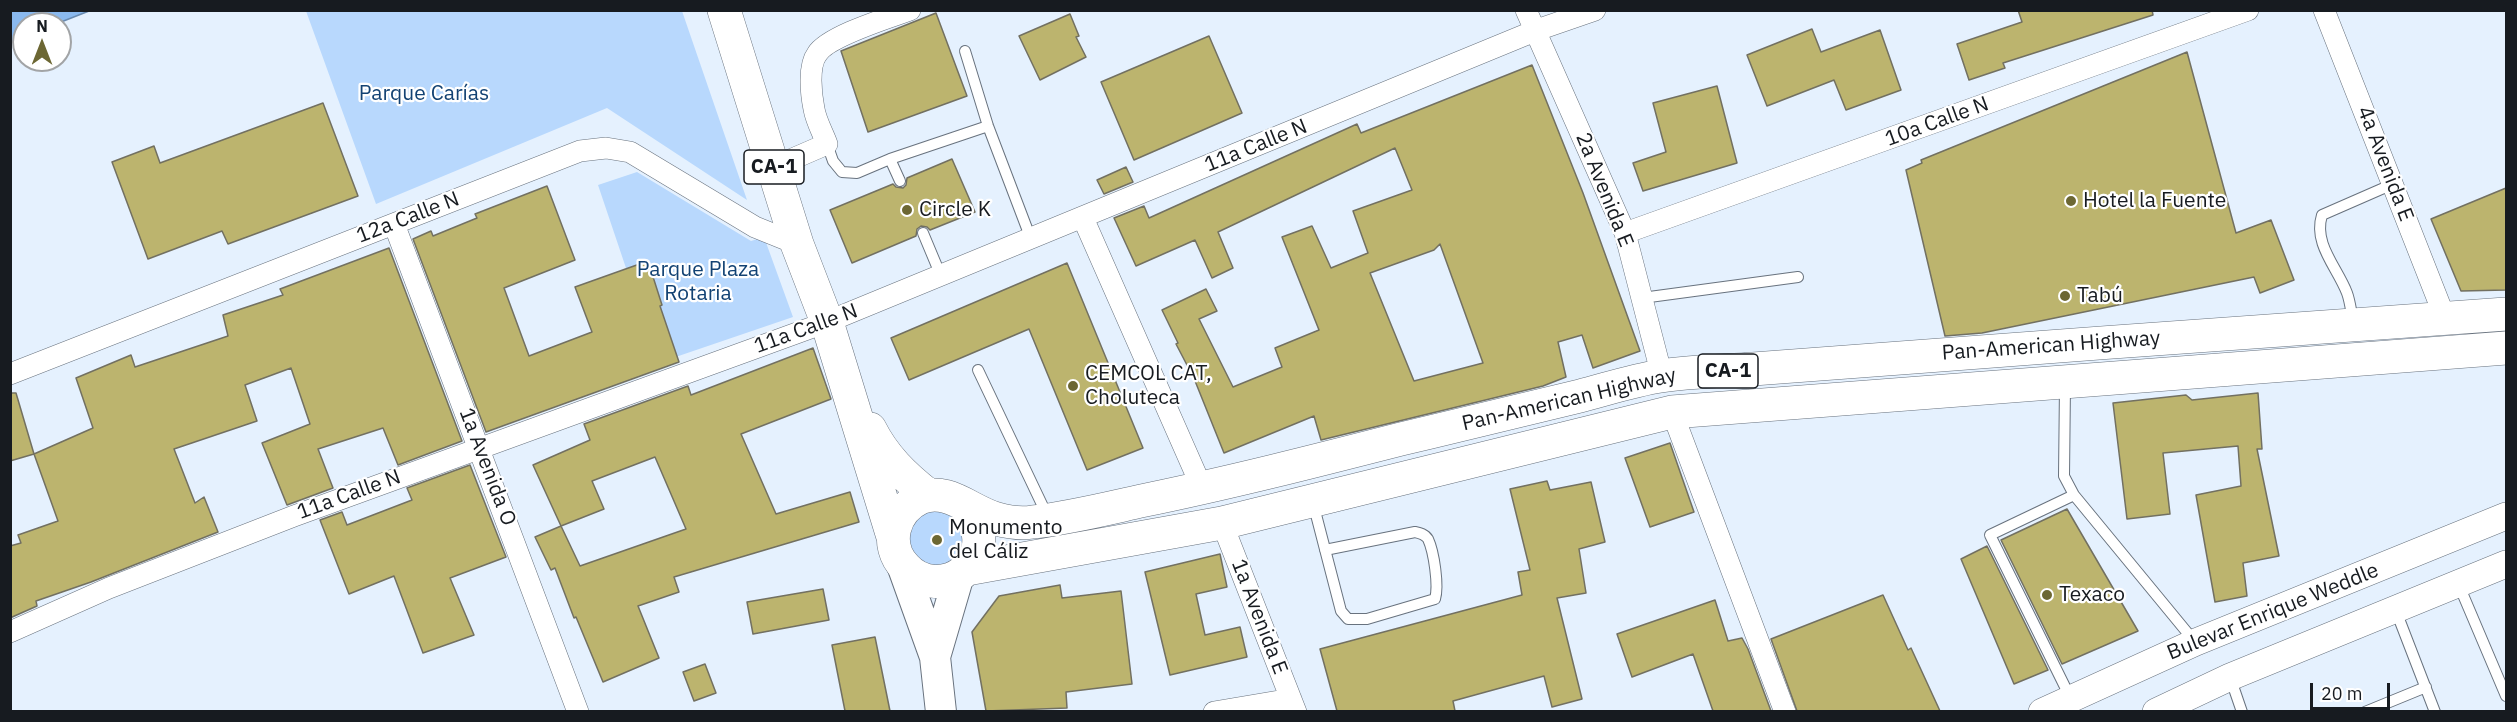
<!DOCTYPE html>
<html>
<head>
<meta charset="utf-8">
<style>
  body { margin:0 }
  #map { position:relative; width:2517px; height:722px; overflow:hidden; background:#e5f1fe; font-family:"IBM Plex Sans",sans-serif }
  canvas { display:block }
  .frame { position:absolute; inset:0; border:12px solid #171b20; pointer-events:none }
  .north { position:absolute; left:12px; top:12px; width:60px; height:60px; box-sizing:border-box; background:#fff; border:2px solid #a2a4a6; border-radius:50%; rotate:0deg; font-size:16px; font-weight:700; line-height:24px; text-align:center; color:#171b20 }
  .north::after { content:''; display:block; margin:auto; width:21px; height:27px; background:#6c6733; clip-path:polygon(50% 0,100% 100%,50% 72%,0 100%) }
  .scale { position:absolute; left:2310px; top:683px; width:80px; height:27px; box-sizing:border-box; border:3px solid #171b20; border-top:0; padding-left:8px; font-size:18px; line-height:21px; white-space:nowrap; color:#171b20; -webkit-text-stroke:4px #fff; paint-order:stroke }
</style>
</head>
<body>
<div id="map">
<canvas width="2517" height="722"></canvas>
<div class="frame"></div>
<div class="north">N</div>
<div class="scale">20 m</div>
</div>
<script>
const g = document.querySelector('canvas').getContext('2d');
g.lineJoin = 'round';
function fillPath(path, color) { g.fillStyle = color; g.fill(path, 'evenodd'); }
function stroke(path, color, width, dash) { g.strokeStyle = color; g.lineWidth = width; g.lineCap = dash ? 'butt' : 'round'; g.setLineDash(dash || []); g.stroke(path); }
function label(font, color, halo, rows, align = 'center') {
  g.font = font + ' "IBM Plex Sans",sans-serif'; g.lineWidth = 4.5; g.setLineDash([]); g.textBaseline = 'middle'; g.strokeStyle = halo; g.fillStyle = color; for (const [text, x, y, turn = 0] of rows) {
    g.save(); g.translate(x, y); g.rotate((+turn || 0) * Math.PI / 180); g.textAlign = isNaN(turn) ? turn : align; if (halo) g.strokeText(text, 0, 0); g.fillText(text, 0, 0); g.restore();
  }
}
const green = new Path2D(`
  M 306,11 L 682,11 L 747,200 L 607,108 L 376,204 Z
  M 637,172 L 751,241 L 764,237 L 793,317 L 658,363 L 598,185 Z
  M 937,506 L 966,522 L 962,563 L 921,569 L 904,532 L 909,521 Z`);
const water = new Path2D(`
  M 11,10 L 89,10 L 89,11 L 56,24 L 24,24 L 24,37 L 11,42 Z`);
const building = new Path2D(`
  M 2018,10 L 2152,10 L 2153,15 L 2003,63 L 2005,68 L 1969,80 L 1957,44 L 2022,22 Z
  M 936,13 L 967,96 L 868,132 L 841,51 Z
  M 1070,14 L 1079,36 L 1076,37 L 1086,57 L 1040,80 L 1019,36 Z
  M 1812,29 L 1821,52 L 1880,30 L 1901,90 L 1846,110 L 1834,80 L 1767,106 L 1747,55 Z
  M 1209,36 L 1242,113 L 1134,160 L 1101,82 Z
  M 2187,52 L 2236,233 L 2271,220 L 2294,280 L 2260,293 L 2254,277 L 1982,333 L 1945,336 L 1906,170 L 1922,163 L 1921,160 Z
  M 1532,65 L 1583,193 L 1640,351 L 1593,368 L 1582,335 L 1558,342 L 1566,377 L 1543,386 L 1321,440 L 1314,416 L 1224,453 L 1189,366 L 1188,367 L 1176,344 L 1178,343 L 1162,310 L 1206,289 L 1217,311 L 1199,319 L 1233,387 L 1282,367 L 1275,348 L 1319,330 L 1282,237 L 1312,226 L 1331,268 L 1368,253 L 1353,211 L 1412,190 L 1395,148 L 1218,232 L 1233,268 L 1212,278 L 1195,240 L 1136,266 L 1114,218 L 1144,206 L 1149,218 L 1357,124 L 1361,133 ZM 1440,244 L 1483,363 L 1414,381 L 1370,273 L 1434,250 Z
  M 1717,86 L 1737,163 L 1643,191 L 1633,163 L 1666,152 L 1653,103 Z
  M 323,103 L 358,196 L 228,244 L 222,231 L 148,259 L 112,162 L 154,146 L 160,163 Z
  M 952,159 L 975,212 L 930,230 L 927,227 L 921,226 L 917,229 L 916,236 L 852,263 L 830,210 L 893,184 L 896,187 L 903,188 L 906,185 L 907,178 Z
  M 1126,167 L 1133,182 L 1104,194 L 1097,180 Z
  M 547,186 L 575,260 L 504,288 L 529,356 L 592,332 L 575,287 L 648,261 L 662,305 L 660,306 L 679,362 L 486,432 L 413,239 L 431,231 L 433,236 L 477,218 L 475,214 Z
  M 2506,188 L 2506,290 L 2461,291 L 2431,219 Z
  M 389,248 L 462,441 L 398,465 L 383,428 L 318,449 L 333,488 L 287,505 L 262,443 L 310,424 L 291,368 L 245,385 L 257,421 L 174,449 L 195,503 L 204,497 L 218,532 L 91,582 L 36,601 L 37,606 L 10,618 L 10,546 L 21,543 L 18,535 L 58,521 L 34,454 L 93,428 L 76,378 L 131,355 L 135,367 L 228,336 L 223,315 L 283,295 L 280,289 Z
  M 1067,263 L 1143,448 L 1087,470 L 1029,329 L 909,380 L 891,338 Z
  M 813,348 L 831,399 L 741,434 L 776,514 L 850,492 L 859,522 L 674,577 L 679,592 L 638,606 L 659,658 L 603,682 L 576,617 L 574,618 L 555,568 L 551,570 L 535,537 L 561,526 L 533,465 L 590,440 L 584,424 L 688,386 L 691,395 ZM 655,457 L 686,529 L 580,566 L 561,526 L 604,509 L 592,481 Z
  M 10,393 L 16,393 L 34,454 L 10,461 Z
  M 2258,393 L 2262,449 L 2257,449 L 2279,556 L 2243,563 L 2247,596 L 2215,602 L 2196,495 L 2241,486 L 2238,446 L 2163,453 L 2170,514 L 2127,519 L 2113,403 L 2186,395 L 2192,400 Z
  M 1670,443 L 1694,512 L 1650,527 L 1625,458 Z
  M 470,465 L 506,557 L 450,578 L 474,635 L 423,653 L 394,576 L 349,594 L 320,520 L 342,512 L 347,525 L 412,500 L 407,488 Z
  M 1547,481 L 1550,490 L 1591,482 L 1605,542 L 1579,549 L 1586,593 L 1557,598 L 1582,699 L 1552,707 L 1544,676 L 1453,701 L 1455,711 L 1337,711 L 1320,649 L 1522,595 L 1518,572 L 1530,570 L 1510,489 Z
  M 2067,509 L 2138,631 L 2062,664 L 2001,540 Z
  M 1987,546 L 2048,670 L 2014,684 L 1961,559 Z
  M 1220,554 L 1227,587 L 1196,594 L 1205,635 L 1240,627 L 1247,657 L 1170,675 L 1145,572 Z
  M 1060,585 L 1062,598 L 1121,591 L 1132,684 L 1066,692 L 1067,708 L 986,711 L 972,632 L 999,596 Z
  M 823,589 L 829,620 L 753,634 L 747,602 Z
  M 1883,595 L 1908,650 L 1911,648 L 1940,711 L 1797,711 L 1771,639 Z
  M 1715,600 L 1728,641 L 1742,638 L 1748,649 L 1771,711 L 1713,711 L 1693,654 L 1632,677 L 1617,634 Z
  M 875,637 L 890,711 L 845,711 L 832,645 Z
  M 705,664 L 716,693 L 694,701 L 683,672 Z`);
const service = new Path2D(`
  M 965,51 L 988,126 L 1031,239
  M 827,144 L 833,161 L 842,172 L 857,173 L 890,159 L 900,181
  M 890,159 L 988,126
  M 923,233 L 941,276
  M 1642,298 L 1798,277
  M 2353,320 C 2351,311 2350,301 2347,293 C 2337,267 2313,244 2322,215 L 2393,184
  M 978,370 L 1047,515
  M 2065,385 L 2064,476 L 2074,495 L 2195,642
  M 1313,503 L 1341,611 L 1348,619 L 1367,619 L 1435,599 C 1439,586 1434,552 1428,539 C 1425,534 1420,533 1415,532 L 1325,550
  M 2458,583 L 2506,696
  M 2396,611 L 2435,712
  M 2230,677 L 2242,712
  M 2071,699 L 1990,535 L 2074,495
  M 2365,712 L 2426,687`);
const minor = new Path2D(`
  M 1526,10 L 1625,233 L 1662,376
  M 2324,10 L 2445,318
  M 774,167 L 827,144 C 823,133 816,121 814,109 C 811,94 808,66 817,54 C 828,36 888,18 910,10
  M 1083,218 L 1202,488
  M 394,224 L 578,712
  M 1625,233 L 2248,10
  M 10,374 L 580,151 L 606,148 L 630,152 L 755,227 L 797,244
  M 1672,412 L 1785,712
  M 1222,523 L 1296,712
  M 10,632 L 109,588 L 294,516 L 827,322 L 1537,30 L 1595,10
  M 1214,712 L 1291,699`);
const tertiary = new Path2D(`
  M 2042,712 L 2196,642 L 2506,516
  M 2156,712 L 2230,677 L 2506,564`);
const secondary = new Path2D(`
  M 902,565 L 935,657 L 941,712
  M 935,657 L 959,575`);
const trunk = new Path2D(`
  M 724,10 L 797,244 L 827,322 L 893,537
  M 870,429 C 884,457 904,476 928,495
  M 967,507 C 1006,562 939,605 905,567 C 884,545 893,511 920,498 C 947,486 971,512 997,519 C 1008,522 1021,524 1033,522 C 1069,518 1105,509 1141,501 C 1229,483 1315,461 1401,439 C 1461,425 1521,410 1580,396 C 1607,389 1634,380 1661,376 C 1691,371 1723,371 1753,369 C 1811,365 1869,360 1927,356 C 2120,341 2314,328 2506,314
  M 967,569 L 1222,523 L 1672,412 L 2506,348`);
const markers = [
  [2071,201,6,"#6c6733"],
  [907,210,6,"#6c6733"],
  [2065,296,6,"#6c6733"],
  [1073,386,6,"#6c6733"],
  [937,540,6,"#6c6733"],
  [2047,595,6,"#6c6733"]
];
const shields = [
  [774,167,60],
  [1728,371,60]
];
const shieldNames = [
  ["CA-1",774,167],
  ["CA-1",1728,371]
];
const parkNames = [
  ["Parque Carías",424,94],
  ["Parque Plaza",698,270],
  ["Rotaria",698,294]
];
const streetNames = [
  ["10a Calle N",1937,122,-20],
  ["11a Calle N",1256,146,-22],
  ["4a Avenida E",2385,164,69],
  ["2a Avenida E",1604,190,68],
  ["12a Calle N",408,218,-21],
  ["11a Calle N",806,329,-20],
  ["Pan-American Highway",2051,346,-4],
  ["Pan-American Highway",1569,400,-13],
  ["1a Avenida O",487,467,69],
  ["11a Calle N",349,495,-20],
  ["Bulevar Enrique Weddle",2273,612,-22],
  ["1a Avenida E",1259,617,69]
];
const poiNames = [
  ["Hotel la Fuente",2083,201],
  ["Circle K",919,210],
  ["Tabú",2077,296],
  ["CEMCOL CAT,",1085,374],
  ["Choluteca",1085,398],
  ["Monumento",949,528],
  ["del Cáliz",949,552],
  ["Texaco",2059,595]
];
fillPath(green, '#b8d8fd');
fillPath(water, '#8ab9ee');
stroke(water, '#688ab0', 1.5);
fillPath(building, '#bcb46e');
stroke(building, '#727061', 1.5);
stroke(service, '#68727e', 12);
stroke(minor, '#68727e', 22);
stroke(tertiary, '#68727e', 28);
stroke(secondary, '#68727e', 32);
stroke(trunk, '#68727e', 34);
stroke(service, '#fff', 10);
stroke(minor, '#fff', 21);
stroke(tertiary, '#fff', 27);
stroke(secondary, '#fff', 30);
stroke(trunk, '#fff', 33);
for (const [x, y, r, color] of markers) { const dot = new Path2D(); dot.arc(x, y, r, 0, 2 * Math.PI); g.fillStyle = color; g.fill(dot); stroke(dot, '#fff', 2); }
for (const [x, y, w] of shields) { const box = new Path2D(); box.roundRect(x - w / 2, y - 17, w, 34, 4.5); g.fillStyle = '#fff'; g.fill(box); stroke(box, '#171b20', 1.5); }
label('bold 20px', '#171b20', null, shieldNames);
label('21px', '#124273', '#fff', parkNames);
label('21px', '#171b20', '#fff', streetNames);
label('21px', '#171b20', '#fff', poiNames, 'left');
</script>
</body>
</html>
